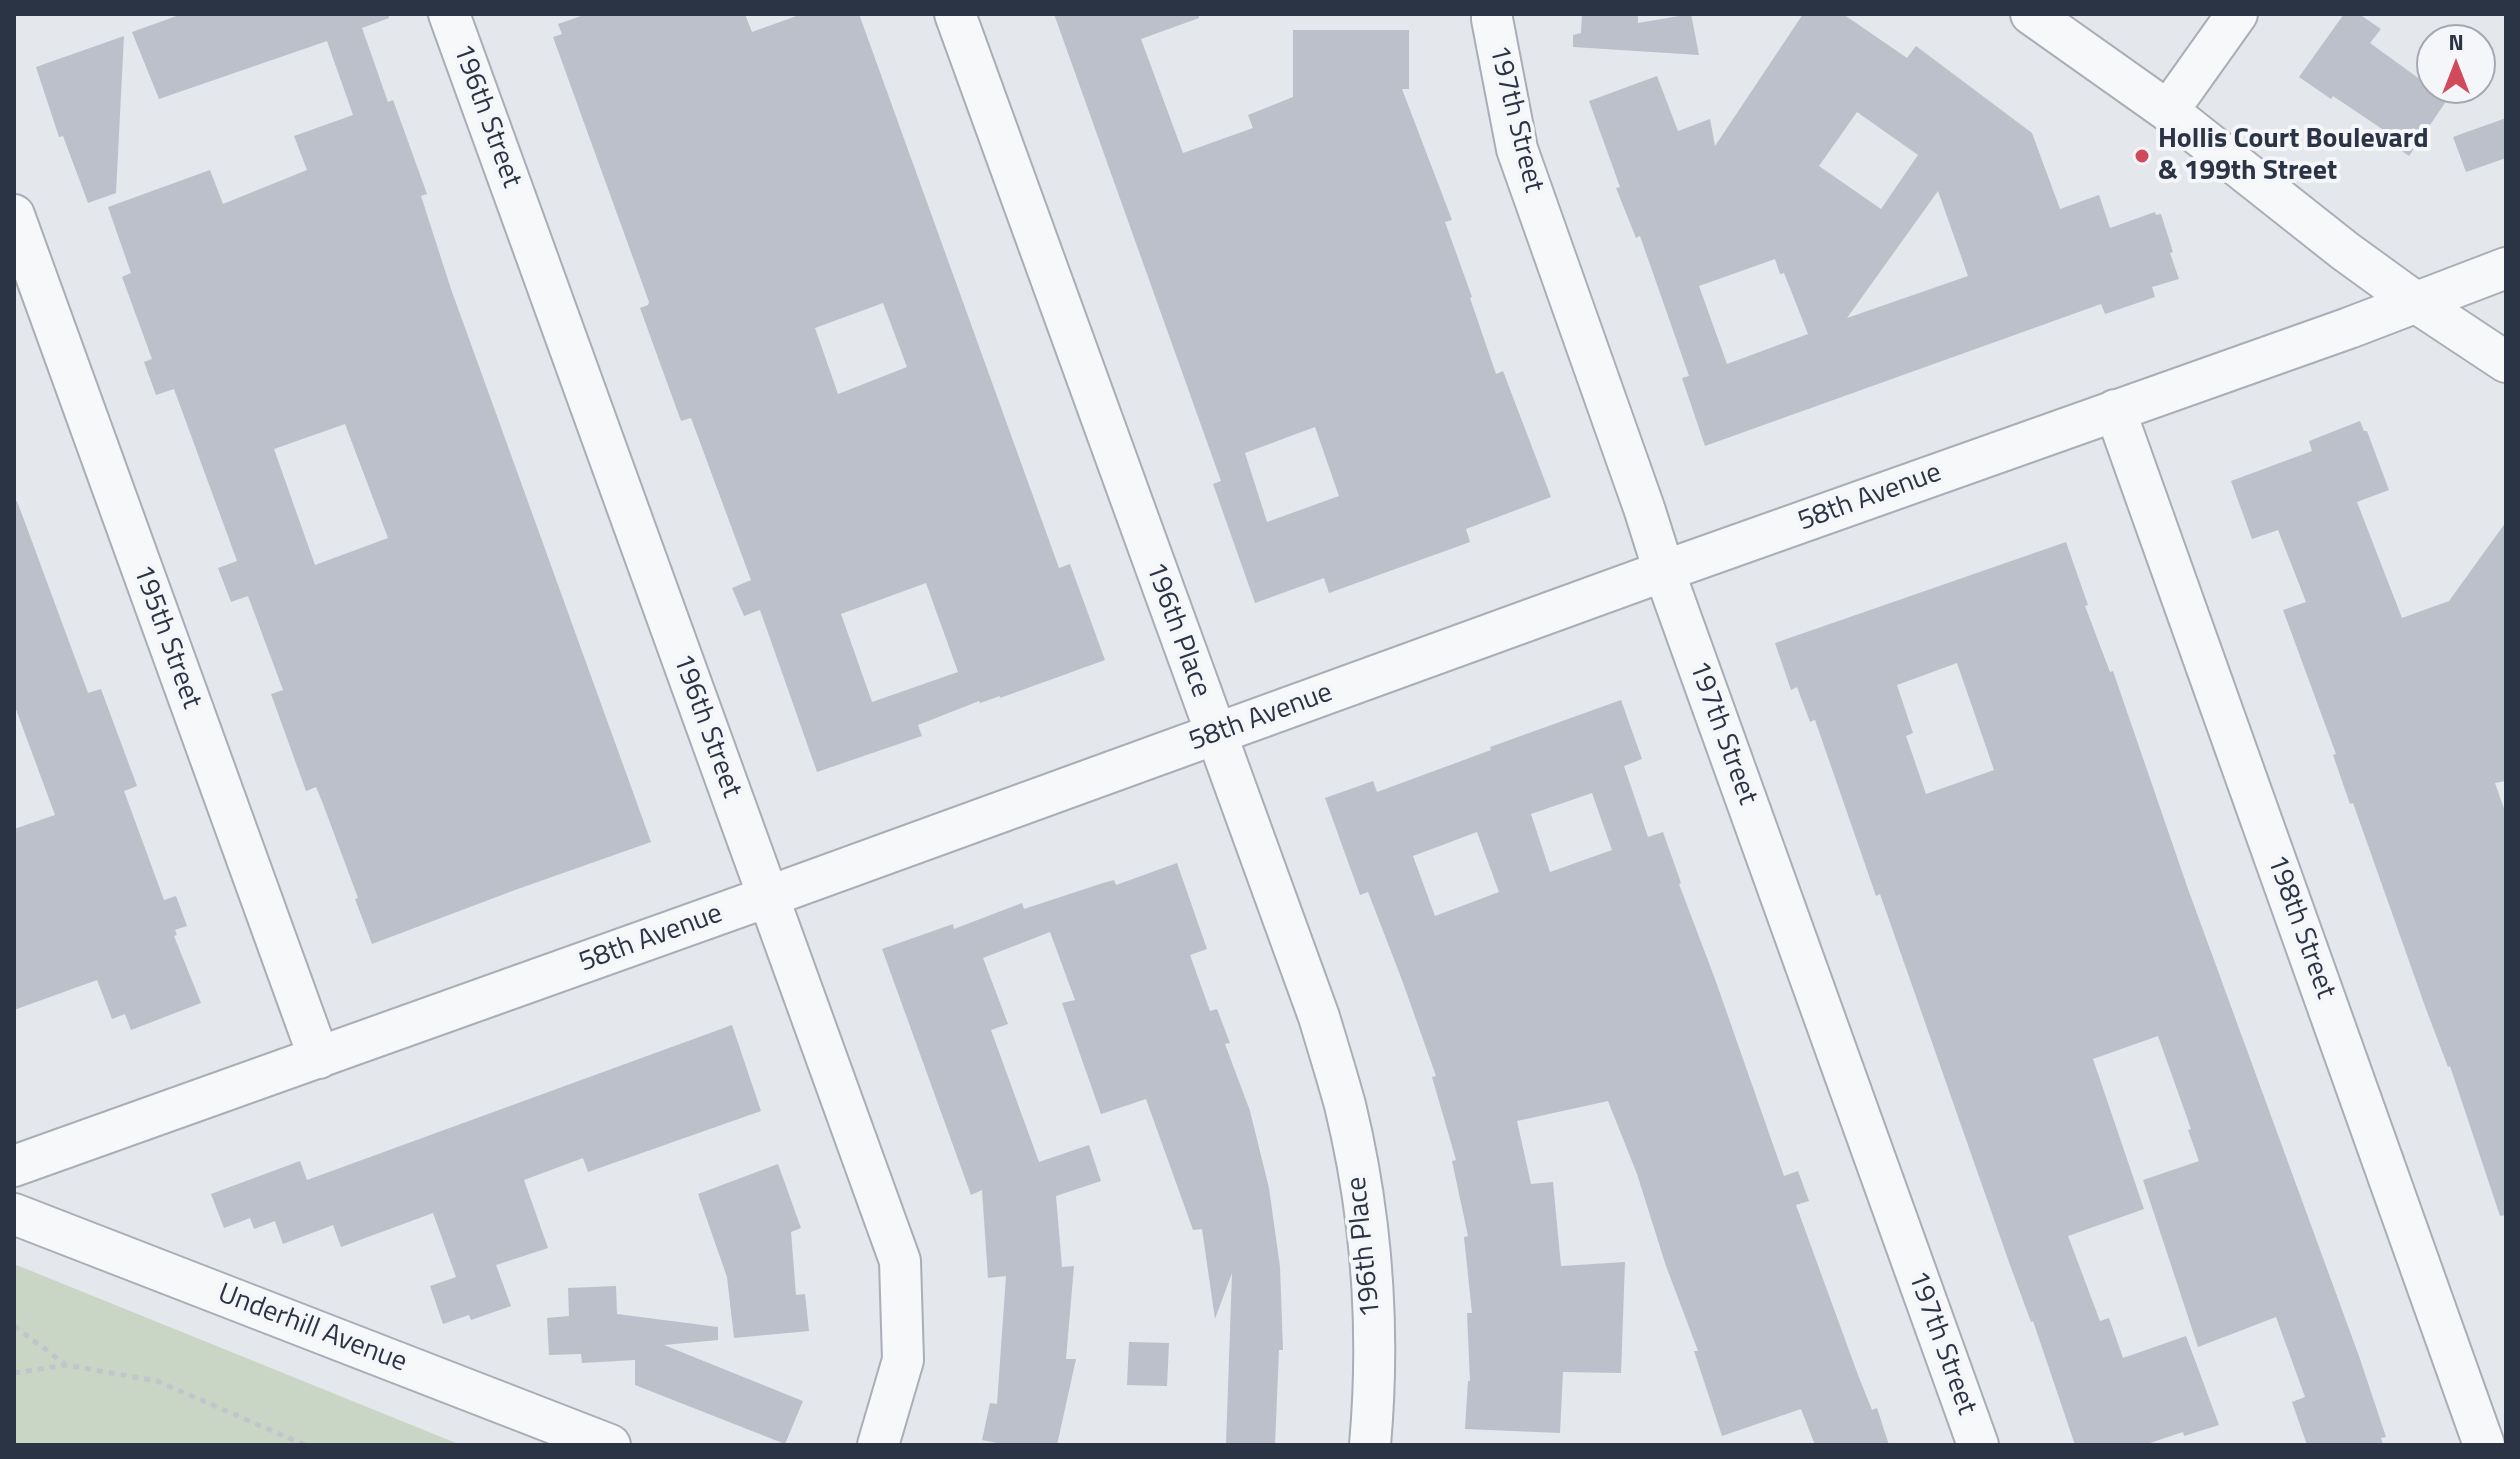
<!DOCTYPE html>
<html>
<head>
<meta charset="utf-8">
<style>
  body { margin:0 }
  #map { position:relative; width:2520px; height:1459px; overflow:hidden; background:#e4e7ec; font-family:"Titillium Web",sans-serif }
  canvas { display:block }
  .frame { position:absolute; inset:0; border:16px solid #2b3445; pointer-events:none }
  .north { position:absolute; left:2416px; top:24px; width:80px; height:80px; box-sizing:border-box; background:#f4f6f9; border:2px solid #a4a8b1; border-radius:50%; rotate:0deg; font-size:22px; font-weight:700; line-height:32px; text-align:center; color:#2b3445 }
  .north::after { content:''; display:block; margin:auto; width:28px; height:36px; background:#d1495b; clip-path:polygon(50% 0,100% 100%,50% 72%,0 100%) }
</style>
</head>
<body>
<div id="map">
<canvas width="2520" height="1459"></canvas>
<div class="frame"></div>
<div class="north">N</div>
</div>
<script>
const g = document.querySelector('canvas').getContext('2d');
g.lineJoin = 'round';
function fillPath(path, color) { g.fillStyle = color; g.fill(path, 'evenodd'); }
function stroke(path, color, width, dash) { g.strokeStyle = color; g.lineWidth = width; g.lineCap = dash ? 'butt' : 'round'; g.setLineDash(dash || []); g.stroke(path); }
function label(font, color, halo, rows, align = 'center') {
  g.font = font + ' "Titillium Web",sans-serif'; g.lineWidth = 8; g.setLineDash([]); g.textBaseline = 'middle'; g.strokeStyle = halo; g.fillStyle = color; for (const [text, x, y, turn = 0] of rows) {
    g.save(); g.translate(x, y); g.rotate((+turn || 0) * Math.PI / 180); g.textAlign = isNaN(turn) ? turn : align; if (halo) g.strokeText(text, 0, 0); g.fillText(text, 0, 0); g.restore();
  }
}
const green = new Path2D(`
  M 14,1264 L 461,1445 L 14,1445 Z`);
const building = new Path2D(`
  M 182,14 L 389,14 L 389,18 L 362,28 L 388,102 L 393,100 L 427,194 L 421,196 L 451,289 L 651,842 L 515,890 L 372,944 L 355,899 L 358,898 L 323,804 L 316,787 L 306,791 L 271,694 L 283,690 L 248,596 L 231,602 L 218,568 L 237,561 L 174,389 L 156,395 L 144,362 L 152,359 L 122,277 L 131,273 L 108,207 L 210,170 L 223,204 L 307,170 L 294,136 L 353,115 L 327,41 L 159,99 L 132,32 ZM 345,424 L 388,538 L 315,565 L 274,449 Z
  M 587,14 L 745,14 L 752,32 L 802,14 L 859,14 L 1059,568 L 1070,564 L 1105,660 L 1000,698 L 1000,696 L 980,703 L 979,701 L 918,725 L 922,736 L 817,772 L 760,610 L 744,616 L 732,588 L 751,580 L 691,418 L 681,421 L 640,308 L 648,305 L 649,302 L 553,37 L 562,34 L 558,24 ZM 883,303 L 907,367 L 838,394 L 815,328 ZM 926,583 L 958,672 L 872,702 L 841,614 Z
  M 1054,14 L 1199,14 L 1199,18 L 1141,39 L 1183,153 L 1253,128 L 1248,115 L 1293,97 L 1293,30 L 1409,30 L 1409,89 L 1402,89 L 1452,220 L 1445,222 L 1472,297 L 1470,298 L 1496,374 L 1503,371 L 1551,497 L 1466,529 L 1470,542 L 1329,593 L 1324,578 L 1255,603 L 1213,484 L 1221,481 ZM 1315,427 L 1339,496 L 1267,522 L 1245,453 Z
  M 1582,14 L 1638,14 L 1638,23 L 1691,14 L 1699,55 L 1573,47 L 1573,35 L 1581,33 Z
  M 1803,14 L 1843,14 L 1907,58 L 1916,46 L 2032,133 L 2060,209 L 2099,195 L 2110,228 L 2155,212 L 2156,215 L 2161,214 L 2173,252 L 2170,253 L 2179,279 L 2152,287 L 2155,297 L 2105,314 L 2101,304 L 1705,446 L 1682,378 L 1689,376 L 1640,236 L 1636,238 L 1616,188 L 1620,187 L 1589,101 L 1657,76 L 1678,131 L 1710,119 L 1715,146 ZM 1857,112 L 1918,155 L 1881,209 L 1819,166 ZM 1938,191 L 1968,276 L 1847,318 ZM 1775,259 L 1780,274 L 1784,273 L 1808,334 L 1727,364 L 1699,286 Z
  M 2344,14 L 2359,14 L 2381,29 L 2370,43 L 2432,88 L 2449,97 L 2409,156 L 2381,137 L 2385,131 L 2333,96 L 2331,99 L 2299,77 Z
  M 124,36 L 116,193 L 88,203 L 63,136 L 59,137 L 36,67 Z
  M 2506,118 L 2506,158 L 2466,172 L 2453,137 Z
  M 2360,421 L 2364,431 L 2367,431 L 2389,490 L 2357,502 L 2402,618 L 2449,601 L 2506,522 L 2506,781 L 2495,783 L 2506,814 L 2506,1215 L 2500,1216 L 2450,1066 L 2448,1067 L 2426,1009 L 2353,803 L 2350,804 L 2333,755 L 2336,754 L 2283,610 L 2306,602 L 2278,530 L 2252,539 L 2231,481 L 2312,451 L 2309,441 Z
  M 17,501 L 88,693 L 101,689 L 137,786 L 124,791 L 164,900 L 176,896 L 187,926 L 175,930 L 177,935 L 174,936 L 201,1003 L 131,1030 L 125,1014 L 112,1019 L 97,980 L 14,1010 L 14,829 L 55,815 L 14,704 L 14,502 Z
  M 2066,542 L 2088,605 L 2085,606 L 2110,672 L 2113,671 L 2188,889 L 2360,1359 L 2386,1437 L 2381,1438 L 2383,1445 L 2307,1445 L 2292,1402 L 2305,1397 L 2276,1317 L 2198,1347 L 2143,1180 L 2199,1161 L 2188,1130 L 2191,1129 L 2158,1036 L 2093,1059 L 2144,1209 L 2068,1236 L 2100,1321 L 2109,1318 L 2123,1358 L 2186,1336 L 2219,1425 L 2184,1436 L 2183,1432 L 2144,1445 L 2075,1445 L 2033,1321 L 2031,1322 L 2010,1265 L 1880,894 L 1876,896 L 1815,720 L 1810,722 L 1797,687 L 1791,690 L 1775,643 ZM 1957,663 L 1994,770 L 1926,794 L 1906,736 L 1913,733 L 1897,685 Z
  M 1621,700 L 1642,759 L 1624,766 L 1648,837 L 1663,832 L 1681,883 L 1679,884 L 1715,979 L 1784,1176 L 1798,1171 L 1809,1201 L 1796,1205 L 1858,1375 L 1872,1410 L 1877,1408 L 1889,1445 L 1815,1445 L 1801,1409 L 1722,1436 L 1694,1351 L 1698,1351 L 1666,1266 L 1637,1174 L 1608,1101 L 1517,1121 L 1531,1184 L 1553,1182 L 1561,1266 L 1625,1262 L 1621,1373 L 1563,1372 L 1560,1433 L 1465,1429 L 1468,1381 L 1470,1381 L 1467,1313 L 1472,1313 L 1464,1237 L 1468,1236 L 1452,1161 L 1456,1160 L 1432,1077 L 1436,1076 L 1402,980 L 1368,892 L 1360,895 L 1325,798 L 1373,781 L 1377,792 L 1491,750 L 1490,747 ZM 1592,793 L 1612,850 L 1550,872 L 1531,814 ZM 1477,832 L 1499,892 L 1435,916 L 1413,856 Z
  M 1177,863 L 1207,949 L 1190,955 L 1210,1011 L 1217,1009 L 1230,1043 L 1225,1044 L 1250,1111 L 1269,1188 L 1280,1267 L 1283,1350 L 1279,1350 L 1275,1445 L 1226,1444 L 1232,1273 L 1215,1319 L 1202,1229 L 1193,1230 L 1146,1099 L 1101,1114 L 1062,1003 L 1075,1000 L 1050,932 L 983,958 L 1008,1024 L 991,1030 L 1039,1162 L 1089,1145 L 1101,1181 L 1056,1196 L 1062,1267 L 1074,1266 L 1066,1359 L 1076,1359 L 1057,1445 L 1007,1445 L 982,1440 L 990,1403 L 997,1404 L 1006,1276 L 988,1278 L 982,1190 L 971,1195 L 882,949 L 953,924 L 954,929 L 1022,903 L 1024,909 L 1103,883 L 1114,880 L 1116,885 Z
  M 732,1025 L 761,1111 L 588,1172 L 583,1158 L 524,1180 L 548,1248 L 496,1265 L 511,1306 L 471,1320 L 469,1315 L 443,1324 L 430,1286 L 456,1277 L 433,1213 L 341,1247 L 333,1225 L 283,1244 L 275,1221 L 254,1229 L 250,1218 L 224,1228 L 211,1194 L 300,1161 L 307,1180 Z
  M 778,1164 L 801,1228 L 791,1232 L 796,1295 L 805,1294 L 809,1331 L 734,1338 L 727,1277 L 698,1194 Z
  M 616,1286 L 617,1314 L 718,1327 L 718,1340 L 664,1345 L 803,1401 L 785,1444 L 635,1385 L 635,1360 L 582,1363 L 581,1354 L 549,1355 L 547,1318 L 569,1316 L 568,1288 Z
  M 1129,1342 L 1169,1343 L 1167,1386 L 1127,1385 Z`);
const path = new Path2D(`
  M 14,1326 L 65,1364
  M 14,1373 L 66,1365 L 157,1381 L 305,1445`);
const street = new Path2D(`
  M 449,14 L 900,1261 L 903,1360 L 878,1445
  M 955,14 L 1319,1017 C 1328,1047 1337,1076 1345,1105 C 1372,1216 1380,1332 1370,1445
  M 1492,14 L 1492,19 L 1517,149 L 1644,508 L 1664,571 L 1978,1445
  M 2031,14 L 2168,111 L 2345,251 L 2414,301 L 2506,362
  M 2168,111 L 2237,14
  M 14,215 L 319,1058
  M 2115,410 L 2484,1445
  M 14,1166 L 767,897 L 1664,571 L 2349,328 L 2506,268
  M 14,1214 L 610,1445`);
const markers = [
  [2142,156,8,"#d1495b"]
];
const streetNames = [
  ["196th Street",486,116,70],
  ["197th Street",1515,119,76],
  ["58th Avenue",1870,498,-20],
  ["196th Place",1177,630,70],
  ["195th Street",166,637,70],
  ["58th Avenue",1261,718,-20],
  ["196th Street",706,726,70],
  ["197th Street",1722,733,70],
  ["198th Street",2300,927,70],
  ["58th Avenue",651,939,-20],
  ["196th Place",1365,1247,-96],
  ["Underhill Avenue",312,1329,21],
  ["197th Street",1941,1343,70]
];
const poiNames = [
  ["Hollis Court Boulevard",2158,140],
  ["& 199th Street",2158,172]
];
fillPath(green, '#c9d6c5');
fillPath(building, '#bbc0ca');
stroke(street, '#a9aeb7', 44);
stroke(path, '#c2c5cb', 5, [6, 6]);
stroke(street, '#f7f8fa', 40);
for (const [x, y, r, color] of markers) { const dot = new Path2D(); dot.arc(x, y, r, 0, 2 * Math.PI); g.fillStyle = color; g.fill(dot); stroke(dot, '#f4f6f9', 3); }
label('28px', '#2b3445', '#f4f6f9', streetNames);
label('bold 28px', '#2b3445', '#f4f6f9', poiNames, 'left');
</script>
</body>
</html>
